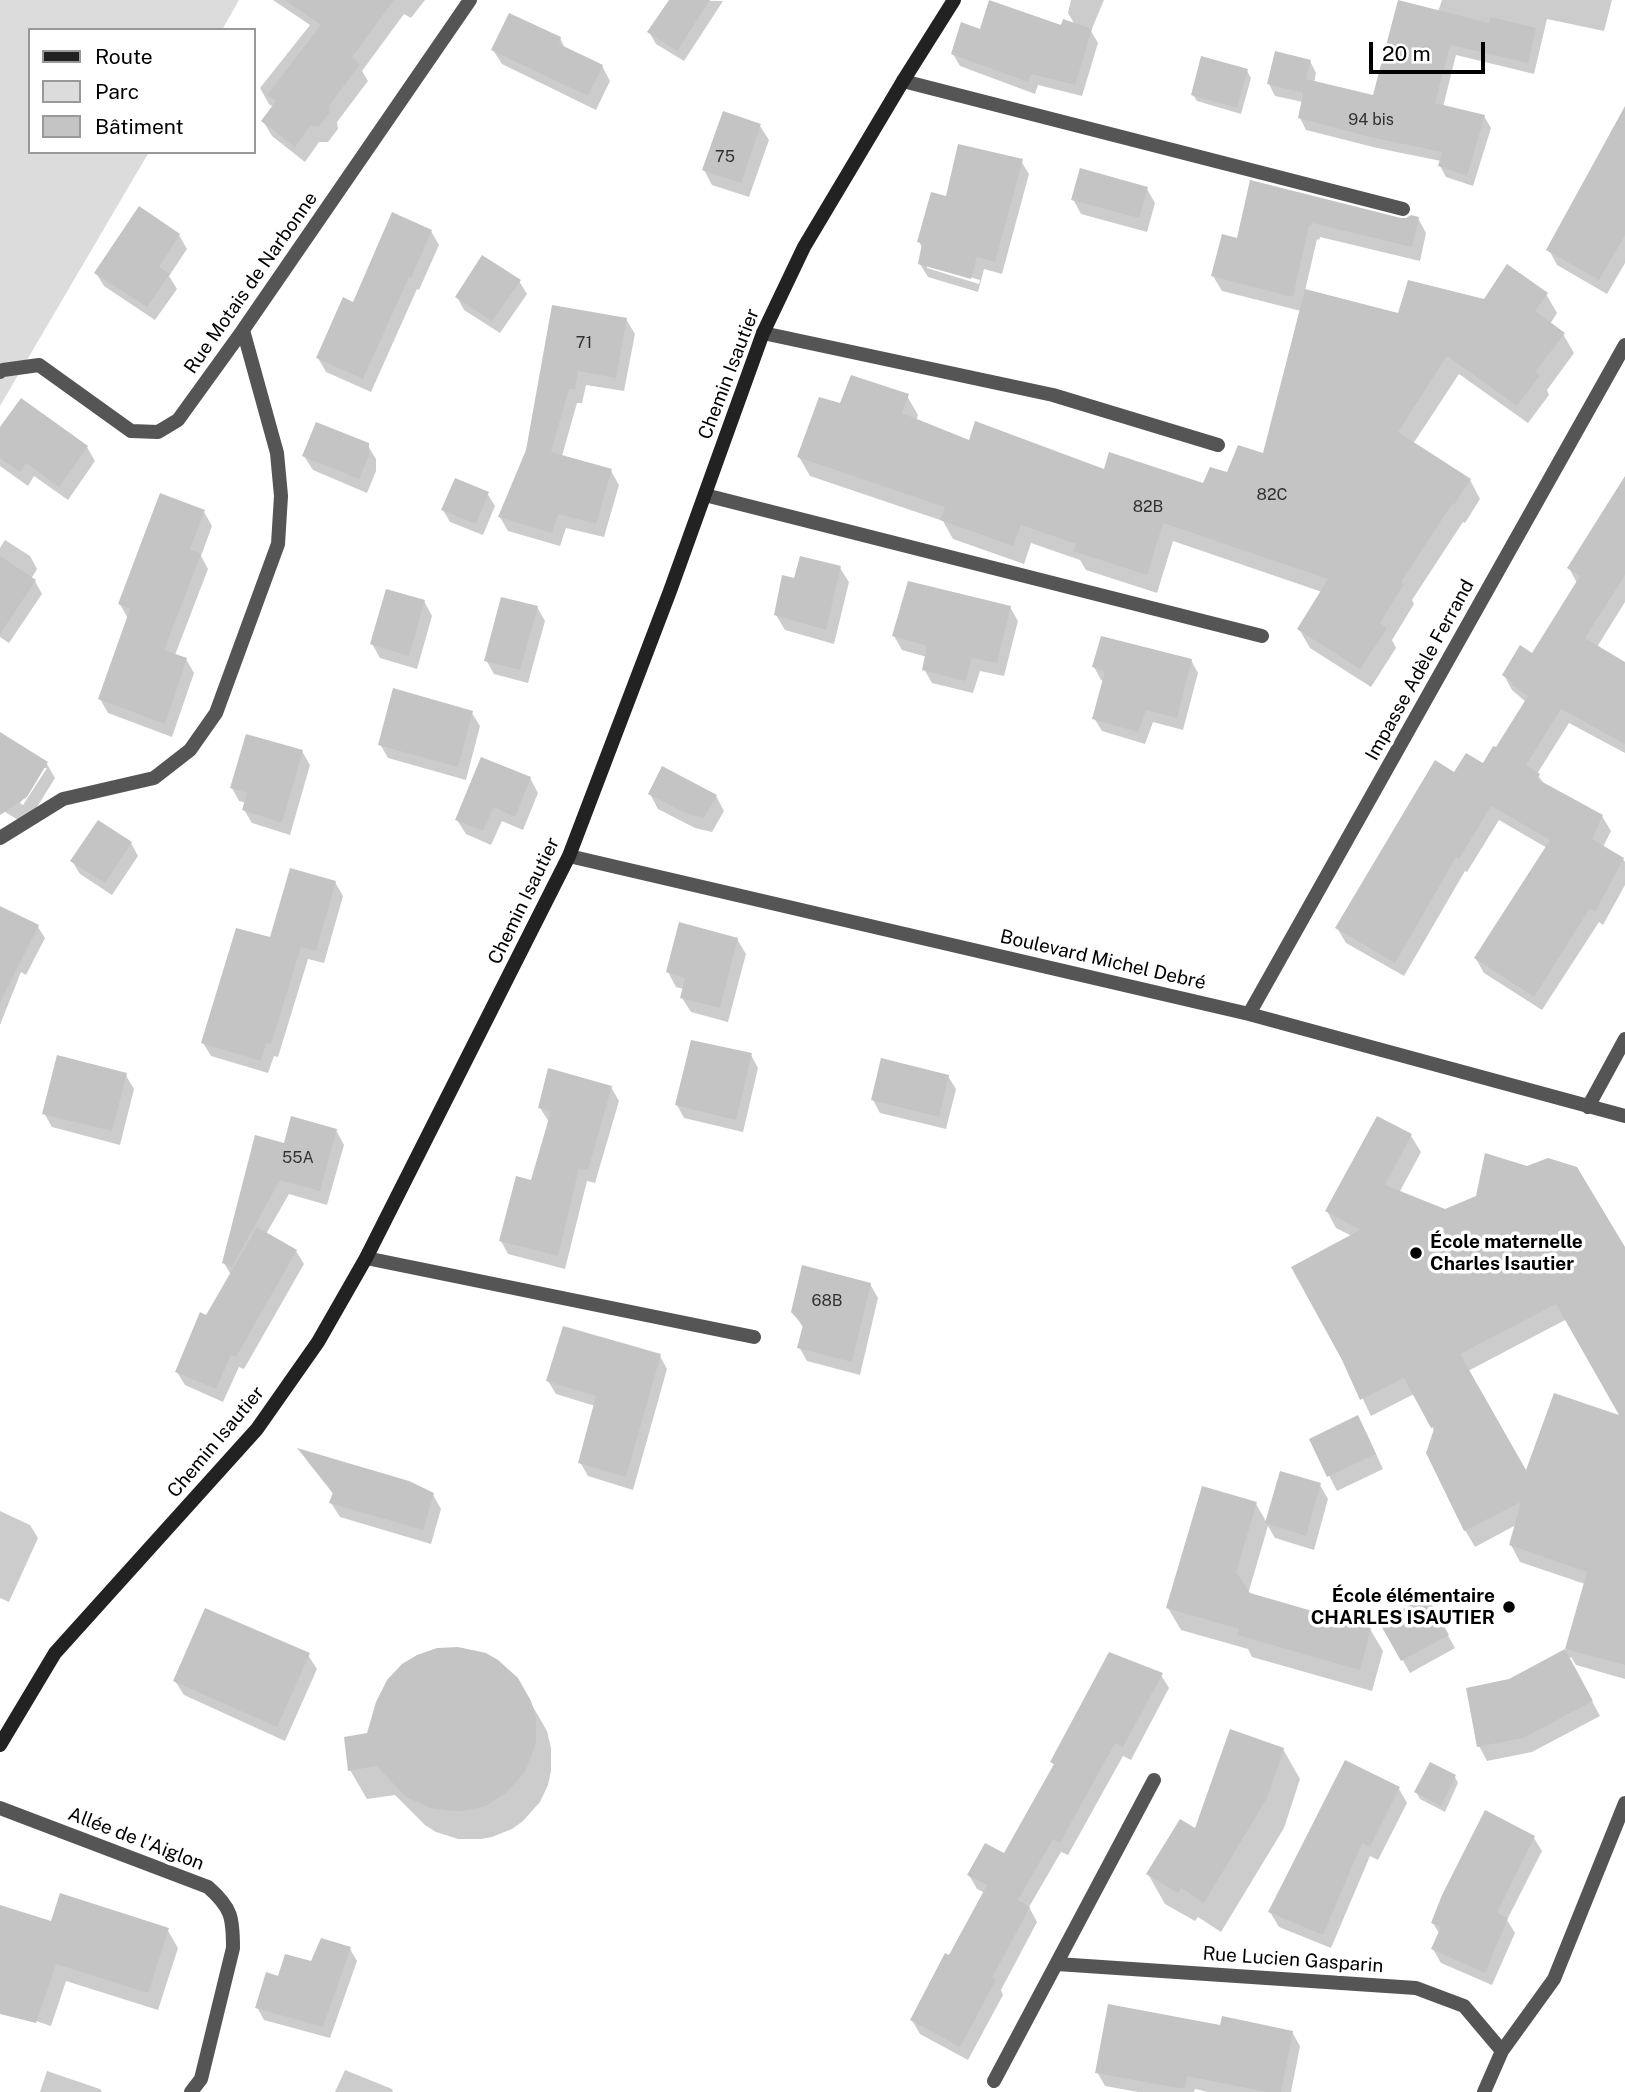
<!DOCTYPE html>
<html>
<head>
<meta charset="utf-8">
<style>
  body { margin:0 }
  #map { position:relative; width:1625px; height:2092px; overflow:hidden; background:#fff; font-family:"Public Sans",sans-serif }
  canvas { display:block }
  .legend { position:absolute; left:28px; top:28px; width:228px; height:126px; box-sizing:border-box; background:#fff; border:2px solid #999; margin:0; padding:9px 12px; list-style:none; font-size:21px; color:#000 }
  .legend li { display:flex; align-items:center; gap:14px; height:35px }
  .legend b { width:35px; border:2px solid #999 }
  .scale { position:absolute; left:1369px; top:42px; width:116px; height:32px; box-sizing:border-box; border:4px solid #000; border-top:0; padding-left:9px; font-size:21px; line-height:24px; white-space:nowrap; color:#000; -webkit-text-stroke:5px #fff; paint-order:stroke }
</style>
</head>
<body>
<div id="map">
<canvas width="1625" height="2092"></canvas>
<ul class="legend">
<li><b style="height:9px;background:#222"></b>Route</li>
<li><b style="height:19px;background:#dcdcdc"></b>Parc</li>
<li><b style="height:19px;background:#c4c4c4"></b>Bâtiment</li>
</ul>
<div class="scale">20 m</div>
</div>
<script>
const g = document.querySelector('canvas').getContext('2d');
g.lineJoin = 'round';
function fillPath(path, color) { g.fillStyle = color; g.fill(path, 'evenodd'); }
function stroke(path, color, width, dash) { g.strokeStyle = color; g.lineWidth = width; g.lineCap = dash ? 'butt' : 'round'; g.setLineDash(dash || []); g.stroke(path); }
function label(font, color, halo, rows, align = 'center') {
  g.font = font + ' "Public Sans",sans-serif'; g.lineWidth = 7; g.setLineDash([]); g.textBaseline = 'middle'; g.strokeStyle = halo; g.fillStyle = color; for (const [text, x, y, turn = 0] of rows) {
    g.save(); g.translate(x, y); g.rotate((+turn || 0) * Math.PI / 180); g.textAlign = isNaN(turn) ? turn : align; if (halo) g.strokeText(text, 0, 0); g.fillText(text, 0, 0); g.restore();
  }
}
const green = new Path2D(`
  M 0,0 L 239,0 L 222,30 L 30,30 L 30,152 L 149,152 L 0,406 Z`);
const shadow = new Path2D(`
  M 273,0 L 425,0 L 411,18 L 404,14 L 362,71 L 368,81 L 337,122 L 338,129 L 328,142 L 319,142 L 305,162 L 272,136 L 263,121 L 273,107 L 269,104 L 260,88 L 310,25 Z
  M 671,0 L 723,1 L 684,61 L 656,44 L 649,32 Z
  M 1071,0 L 1104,0 L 1091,31 L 1098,43 L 1082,96 L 1038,85 L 1035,94 L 960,66 L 953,54 L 981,31 L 1075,25 L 1068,13 Z
  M 1442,0 L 1612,0 L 1604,31 L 1547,19 L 1534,74 L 1456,55 L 1443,107 L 1484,116 L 1491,128 L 1473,186 L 1446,177 L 1440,166 L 1441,161 L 1377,148 L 1306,130 L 1300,118 L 1303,102 L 1275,96 L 1269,84 L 1310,61 L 1316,73 L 1314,83 L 1375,97 L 1438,12 Z
  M 560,38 L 566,50 L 602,66 L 610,81 L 596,110 L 502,64 L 493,50 Z
  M 1247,71 L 1251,78 L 1241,114 L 1197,101 L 1193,95 Z
  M 1625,110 L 1625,263 L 1607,294 L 1557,265 L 1549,250 Z
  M 760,126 L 769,140 L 749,197 L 712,185 L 704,170 Z
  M 1021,161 L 1029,174 L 1002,274 L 984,269 L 978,292 L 928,277 L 920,264 L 923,249 L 919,242 L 947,198 ZM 927,265 L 980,280 L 979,284 L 927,268 Z
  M 1252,182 L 1400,220 L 1418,218 L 1426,233 L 1420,261 L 1320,237 L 1319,240 L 1317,239 L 1305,291 L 1399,315 L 1485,301 L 1546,294 L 1557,313 L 1550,324 L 1563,334 L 1574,353 L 1547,390 L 1549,395 L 1528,423 L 1459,374 L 1413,444 L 1470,480 L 1480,499 L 1465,523 L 1463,522 L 1412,600 L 1414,604 L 1392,640 L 1396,648 L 1371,687 L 1310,648 L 1299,629 L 1322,592 L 1173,541 L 1157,593 L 1086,570 L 1080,560 L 1031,543 L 1024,564 L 953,539 L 943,521 L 810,476 L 799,457 L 841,405 L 907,396 L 918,415 L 916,421 L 970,443 L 1106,471 L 1204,485 L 1264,455 L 1301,311 L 1222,291 L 1213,276 L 1239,240 Z
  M 1147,189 L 1155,203 L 1147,232 L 1081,214 L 1073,199 Z
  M 139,208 L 179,235 L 187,249 L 169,276 L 177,289 L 155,320 L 104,286 L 96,273 Z
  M 431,231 L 439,245 L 419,290 L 417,289 L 371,392 L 326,372 L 318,358 L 354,304 Z
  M 519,281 L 527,294 L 500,333 L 464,310 L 457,297 Z
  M 554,307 L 626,319 L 635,334 L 624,391 L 586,385 L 582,403 L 577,403 L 562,456 L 611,471 L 619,485 L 604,537 L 566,528 L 560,546 L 508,531 L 500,517 L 528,451 Z
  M 0,430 L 87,447 L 95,461 L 68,500 L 34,476 L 28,486 L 0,466 Z
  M 367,444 L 376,459 L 376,471 L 367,493 L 313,470 L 304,456 Z
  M 1625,479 L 1625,602 L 1597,647 L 1625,682 L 1625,753 L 1569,723 L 1537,774 L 1545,785 L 1602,816 L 1611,831 L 1603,847 L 1623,859 L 1625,862 L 1625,885 L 1603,925 L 1599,922 L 1542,1010 L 1484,973 L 1476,959 L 1547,848 L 1499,820 L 1467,872 L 1465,871 L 1404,976 L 1346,943 L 1337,928 L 1455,775 L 1483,765 L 1496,749 L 1526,702 L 1512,690 L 1504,675 L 1533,655 L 1577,583 L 1569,568 Z
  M 487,493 L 495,506 L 483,535 L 450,522 L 443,510 Z
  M 204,512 L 212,526 L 201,556 L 208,569 L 175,655 L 186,659 L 194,673 L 172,737 L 108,713 L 100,699 L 128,619 L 120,604 Z
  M 5,540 L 30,556 L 37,569 L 31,579 L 35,581 L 42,594 L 9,643 L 0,637 L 0,548 Z
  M 840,568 L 849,582 L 834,644 L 785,630 L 776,615 L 795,580 Z
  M 424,601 L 432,616 L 417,669 L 380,658 L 372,644 Z
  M 537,607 L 545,621 L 528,683 L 494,674 L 486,660 Z
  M 1010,607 L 1018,621 L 1004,676 L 980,671 L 973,693 L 932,683 L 924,669 L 927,657 L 902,650 L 894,636 Z
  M 1191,660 L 1198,673 L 1183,730 L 1153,722 L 1145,744 L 1102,731 L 1094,718 L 1104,681 L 1101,680 L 1094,667 Z
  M 472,713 L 480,726 L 466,780 L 388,758 L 380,744 Z
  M 0,741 L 47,764 L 55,778 L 34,812 L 20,821 L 0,809 ZM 43,768 L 47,768 L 23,805 L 20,803 Z
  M 302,751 L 310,765 L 290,835 L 252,823 L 244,810 L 246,803 L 239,801 L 232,788 Z
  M 530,778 L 538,793 L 523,830 L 502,821 L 491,845 L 466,834 L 457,820 Z
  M 650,794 L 716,796 L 724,811 L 712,832 L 695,828 L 658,809 Z
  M 131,843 L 138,856 L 112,895 L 80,874 L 72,861 Z
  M 335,882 L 343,896 L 324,963 L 308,959 L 278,1057 L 274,1056 L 268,1073 L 211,1056 L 203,1043 L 271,939 Z
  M 0,908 L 38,927 L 45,938 L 26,975 L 21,972 L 0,1025 Z
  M 737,939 L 746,954 L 728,1022 L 691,1012 L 682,998 L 684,989 L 676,987 L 668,972 Z
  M 751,1055 L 758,1068 L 743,1132 L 684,1118 L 677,1105 Z
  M 125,1074 L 134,1089 L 120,1145 L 52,1127 L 44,1113 Z
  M 948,1076 L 956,1089 L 946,1129 L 880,1113 L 873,1100 Z
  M 611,1087 L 619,1101 L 595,1183 L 587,1181 L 565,1269 L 508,1254 L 501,1241 L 532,1182 L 549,1122 L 540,1108 Z
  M 1378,1118 L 1411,1136 L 1421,1152 L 1399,1193 L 1445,1211 L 1625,1251 L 1625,1679 L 1576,1665 L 1571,1657 L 1569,1658 L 1600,1716 L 1532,1752 L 1487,1761 L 1479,1746 L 1510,1680 L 1566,1650 L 1585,1584 L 1520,1562 L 1511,1545 L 1516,1525 L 1475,1547 L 1465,1530 L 1435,1432 L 1414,1394 L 1371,1416 L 1344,1360 L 1352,1236 L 1336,1228 L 1327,1211 ZM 1567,1319 L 1623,1419 L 1526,1474 L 1468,1371 Z
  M 336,1130 L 344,1145 L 327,1205 L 289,1194 L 266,1234 L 296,1251 L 304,1264 L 244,1369 L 239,1367 L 223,1402 L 185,1385 L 177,1372 L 231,1275 L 224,1263 L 285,1145 Z
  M 870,1284 L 878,1298 L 860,1375 L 807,1361 L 799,1347 L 804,1329 L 793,1312 Z
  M 660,1356 L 667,1369 L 633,1490 L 588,1476 L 580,1462 L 595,1406 L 556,1394 L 548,1381 Z
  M 1366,1432 L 1383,1469 L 1337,1491 L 1311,1440 Z
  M 301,1450 L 433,1495 L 441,1509 L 431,1544 L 340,1517 L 331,1503 L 334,1495 L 308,1462 Z
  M 1320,1485 L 1328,1499 L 1314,1550 L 1275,1538 L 1268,1526 L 1248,1594 L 1370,1629 L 1383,1651 L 1372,1691 L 1252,1657 L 1248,1649 L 1181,1630 L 1168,1608 L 1256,1504 L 1267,1523 Z
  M 0,1511 L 30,1525 L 38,1538 L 9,1602 L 0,1598 Z
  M 1427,1598 L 1455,1648 L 1410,1673 L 1382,1623 Z
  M 308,1655 L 317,1669 L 285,1741 L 184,1695 L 175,1681 Z
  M 1161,1675 L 1169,1688 L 1131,1760 L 1123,1756 L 1068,1855 L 1061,1852 L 1029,1907 L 1037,1922 L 1001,1990 L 1003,1995 L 968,2060 L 920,2034 L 912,2020 L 950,1957 L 985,1893 L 977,1889 L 969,1875 L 1005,1856 L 1055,1766 L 1052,1762 Z
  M 517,1679 L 547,1731 L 551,1748 L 551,1771 L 548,1785 L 540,1802 L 523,1821 L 512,1829 L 492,1837 L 481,1839 L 458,1839 L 436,1832 L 425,1825 L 395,1795 L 367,1799 L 350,1770 L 369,1735 Z
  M 1283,1749 L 1300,1779 L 1284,1828 L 1221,1932 L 1198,1917 L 1195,1921 L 1165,1904 L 1148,1874 Z
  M 1455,1777 L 1458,1783 L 1445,1812 L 1420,1799 L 1416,1792 Z
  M 1399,1789 L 1407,1803 L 1378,1860 L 1370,1856 L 1331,1948 L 1279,1927 L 1270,1912 Z
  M 1534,1838 L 1542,1851 L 1507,1920 L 1515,1933 L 1492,1985 L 1441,1963 L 1433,1949 L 1440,1935 L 1433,1923 Z
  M 52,1924 L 167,1929 L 178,1948 L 158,2010 L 66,1981 L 51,2026 L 0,2009 L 0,1927 Z
  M 350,1949 L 357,1961 L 330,2038 L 264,2020 L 257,2007 L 279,1978 Z
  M 1221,2027 L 1292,2032 L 1300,2046 L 1291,2092 L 1208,2092 L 1195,2089 L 1194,2092 L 1138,2092 L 1105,2086 L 1097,2072 Z
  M 345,2070 L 392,2089 L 393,2092 L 335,2092 Z
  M 47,2071 L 100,2089 L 102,2092 L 40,2092 Z`);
const building = new Path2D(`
  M 285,0 L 394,0 L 352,57 L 360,64 L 329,106 L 330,112 L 319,126 L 310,126 L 295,147 L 261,121 L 276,101 L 267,95 L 321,25 Z
  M 669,0 L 710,0 L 677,51 L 647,32 Z
  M 989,0 L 1061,25 L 1063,19 L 1092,29 L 1075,85 L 1031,74 L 1028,82 L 951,54 L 961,22 L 980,29 Z
  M 1398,0 L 1489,23 L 1491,17 L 1536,28 L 1528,63 L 1450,45 L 1435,103 L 1485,115 L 1467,176 L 1438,166 L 1442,152 L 1370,137 L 1298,118 L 1304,89 L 1303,93 L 1267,84 L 1275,51 L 1311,60 L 1306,79 L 1373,95 Z
  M 509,13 L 561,37 L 559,44 L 603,65 L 588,96 L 491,50 Z
  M 1201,56 L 1248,69 L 1237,108 L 1191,95 Z
  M 1625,106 L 1625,235 L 1599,280 L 1546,250 Z
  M 723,111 L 761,124 L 741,183 L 702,170 Z
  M 958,144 L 1023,159 L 995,262 L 977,257 L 971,279 L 918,264 L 922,243 L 917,242 L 931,192 L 946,196 Z
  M 1080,168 L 1148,187 L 1139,218 L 1071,200 Z
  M 1250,180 L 1401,218 L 1406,218 L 1411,215 L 1419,217 L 1412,247 L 1312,223 L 1311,226 L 1309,225 L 1293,297 L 1211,276 L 1222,234 L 1237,238 Z
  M 139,206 L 180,234 L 159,267 L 170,274 L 147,307 L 94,273 Z
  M 392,212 L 432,230 L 411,278 L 409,277 L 363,379 L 316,358 L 343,297 L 353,302 Z
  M 482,255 L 521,280 L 492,321 L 455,297 Z
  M 1507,264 L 1548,293 L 1535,311 L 1565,333 L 1535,372 L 1540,375 L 1517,406 L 1447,356 L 1398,432 L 1471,479 L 1454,505 L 1452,504 L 1401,582 L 1404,584 L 1380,623 L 1387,628 L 1360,669 L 1297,629 L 1328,579 L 1163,523 L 1147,575 L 1073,551 L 1076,544 L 1021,525 L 1013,546 L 940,520 L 945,507 L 797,457 L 819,397 L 840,403 L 851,375 L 909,394 L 902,413 L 969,440 L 975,421 L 1104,469 L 1109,452 L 1203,483 L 1210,467 L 1227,472 L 1238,445 L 1263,453 L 1305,289 L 1398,313 L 1408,280 L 1484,299 Z
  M 552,305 L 627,318 L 616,378 L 578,371 L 575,389 L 569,389 L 551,452 L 612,469 L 596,524 L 558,514 L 552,533 L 498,517 L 526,450 Z
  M 21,398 L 88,446 L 59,487 L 26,463 L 20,472 L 0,458 L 0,427 Z
  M 316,422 L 369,443 L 369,456 L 359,479 L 302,456 Z
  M 1625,476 L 1625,575 L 1585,638 L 1625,662 L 1625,744 L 1561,709 L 1526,765 L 1540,774 L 1537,779 L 1603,815 L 1592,839 L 1624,858 L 1595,912 L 1590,908 L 1534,997 L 1474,958 L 1550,840 L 1491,806 L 1459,859 L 1456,857 L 1395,963 L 1335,928 L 1435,760 L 1454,772 L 1466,753 L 1483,763 L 1493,746 L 1496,747 L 1528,696 L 1512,685 L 1513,683 L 1502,675 L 1520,645 L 1532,653 L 1580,576 L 1567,568 Z
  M 455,478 L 489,492 L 476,524 L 441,510 Z
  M 160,493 L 205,510 L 190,549 L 201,554 L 164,650 L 187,658 L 165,724 L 98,699 L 130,609 L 118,604 Z
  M 0,556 L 36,580 L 0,634 Z
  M 800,556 L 841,566 L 826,630 L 774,615 L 782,575 L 794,578 Z
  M 908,581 L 1011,606 L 997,663 L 972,658 L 965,681 L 922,670 L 927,646 L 892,636 Z
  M 386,589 L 425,600 L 409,656 L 370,644 Z
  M 501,597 L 538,606 L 520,670 L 484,661 Z
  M 1101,636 L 1192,659 L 1177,718 L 1146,710 L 1138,732 L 1092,719 L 1105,671 L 1092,667 Z
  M 393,688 L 473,711 L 458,767 L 378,745 Z
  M 0,732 L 48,762 L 27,797 L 0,815 Z
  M 246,734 L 303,750 L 282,823 L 242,810 L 247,793 L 230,788 Z
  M 481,757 L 531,777 L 515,817 L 494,807 L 483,831 L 455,820 Z
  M 662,766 L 717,795 L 704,818 L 685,813 L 648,794 Z
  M 98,820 L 132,842 L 105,883 L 70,861 Z
  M 290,868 L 336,881 L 316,951 L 301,947 L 271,1044 L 266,1043 L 261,1061 L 201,1043 L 236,928 L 270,937 Z
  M 0,906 L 39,925 L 0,1003 Z
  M 679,922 L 738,938 L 720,1008 L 680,998 L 685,978 L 666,972 Z
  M 691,1040 L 752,1053 L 736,1120 L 675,1105 Z
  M 57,1055 L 127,1073 L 112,1131 L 42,1114 Z
  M 881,1058 L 949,1075 L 939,1117 L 871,1100 Z
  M 548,1068 L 612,1086 L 588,1170 L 579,1168 L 558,1256 L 499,1241 L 516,1176 L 531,1180 L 551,1111 L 538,1108 Z
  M 291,1116 L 337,1129 L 320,1191 L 280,1180 L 232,1267 L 222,1263 L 255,1135 L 284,1143 Z
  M 1377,1116 L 1412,1134 L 1385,1185 L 1445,1209 L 1476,1196 L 1485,1153 L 1527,1166 L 1548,1158 L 1577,1167 L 1625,1247 L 1625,1665 L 1565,1649 L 1587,1572 L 1509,1545 L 1521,1502 L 1464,1531 L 1426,1453 L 1435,1426 L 1431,1428 L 1404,1378 L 1360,1400 L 1342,1360 L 1291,1267 L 1360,1230 L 1325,1211 ZM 1556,1304 L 1619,1415 L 1554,1393 L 1526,1470 L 1460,1354 Z
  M 257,1227 L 297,1250 L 236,1357 L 231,1355 L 216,1389 L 175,1372 L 200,1312 L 206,1315 Z
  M 802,1265 L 871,1283 L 852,1362 L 797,1348 L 803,1325 L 791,1312 Z
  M 563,1326 L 661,1354 L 626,1477 L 578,1463 L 596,1396 L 546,1381 Z
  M 1358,1415 L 1376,1454 L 1327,1477 L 1309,1439 Z
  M 297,1448 L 409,1481 L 434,1493 L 423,1530 L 329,1503 L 333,1492 Z
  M 1280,1471 L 1321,1483 L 1306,1536 L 1265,1523 Z
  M 1202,1486 L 1257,1502 L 1236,1572 L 1250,1593 L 1371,1628 L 1360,1670 L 1237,1635 L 1239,1629 L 1166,1608 Z
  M 1427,1596 L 1449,1635 L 1401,1661 L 1379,1622 Z
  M 205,1608 L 310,1653 L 277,1727 L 173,1681 Z
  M 458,1647 L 486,1653 L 498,1660 L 518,1678 L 531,1701 L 536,1717 L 536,1741 L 532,1755 L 524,1773 L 516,1782 L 507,1792 L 486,1806 L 463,1811 L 451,1811 L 430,1808 L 406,1797 L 377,1766 L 348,1771 L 344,1737 L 367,1733 L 376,1702 L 387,1680 L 402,1664 L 417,1655 L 437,1648 Z
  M 1565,1649 L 1593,1701 L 1523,1738 L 1477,1747 L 1466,1688 L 1509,1679 Z
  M 1109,1652 L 1163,1673 L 1123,1747 L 1115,1743 L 1060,1843 L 1053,1839 L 1018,1900 L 1030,1907 L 992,1978 L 996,1980 L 960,2047 L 910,2020 L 945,1953 L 949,1955 L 987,1885 L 967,1875 L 985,1843 L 1004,1853 L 1054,1764 L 1050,1762 Z
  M 1230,1729 L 1284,1748 L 1267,1798 L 1204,1903 L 1181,1888 L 1178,1893 L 1146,1874 L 1180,1819 L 1195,1828 Z
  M 1345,1760 L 1400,1787 L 1370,1847 L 1362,1843 L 1323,1935 L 1268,1912 Z
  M 1430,1762 L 1456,1775 L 1441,1806 L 1414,1792 Z
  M 1485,1810 L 1535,1836 L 1497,1913 L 1508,1918 L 1485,1973 L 1431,1949 L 1441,1927 L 1431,1923 L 1442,1895 Z
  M 60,1893 L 169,1928 L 148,1993 L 56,1964 L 36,2023 L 0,2014 L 0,1905 L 51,1921 Z
  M 321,1938 L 351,1947 L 323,2027 L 255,2008 L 266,1972 L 278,1976 L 285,1954 L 311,1961 Z
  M 1108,2004 L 1220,2025 L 1222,2016 L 1293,2031 L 1281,2092 L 1267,2092 L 1187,2076 L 1185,2089 L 1095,2073 Z`);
const minor = new Path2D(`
  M 903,81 L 1403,209
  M 763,333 L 1053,395 L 1218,445
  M 0,372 L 3,370 L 39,365 L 131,431 L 158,432 L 178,420 L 243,330 L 470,0
  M 705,495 L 1262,636
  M 0,838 L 63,799 L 154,778 L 190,750 L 216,713 L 278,544 L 281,496 L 277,453 L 243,330
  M 569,856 L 1249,1014 L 1625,1116
  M 1249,1014 L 1625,345
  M 1588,1107 L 1625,1039
  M 366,1258 L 754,1337
  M 0,1808 L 208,1887 C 232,1908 233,1918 233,1948 L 201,2079 L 191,2092
  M 1057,1964 L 1416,1988 L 1464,2006 L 1502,2051
  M 994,2081 L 1154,1780
  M 1484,2092 L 1502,2051 L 1554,1979 L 1625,1803`);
const secondary = new Path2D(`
  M 0,1745 L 55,1653 L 257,1429 L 318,1342 L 366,1258 L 569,856 L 670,591 L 763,333 L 804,247 L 903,81 L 954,0`);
const markers = [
  [1416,1253,7,"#000"],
  [1509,1607,7,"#000"]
];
const numberNames = [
  ["94 bis",1371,120],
  ["75",725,157],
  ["71",584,343],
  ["82C",1272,495],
  ["82B",1148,507],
  ["55A",298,1158],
  ["68B",827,1301]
];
const streetNames = [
  ["Rue Motais de Narbonne",251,283,-55],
  ["Chemin Isautier",729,374,-69],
  ["Impasse Adèle Ferrand",1420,670,-61],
  ["Chemin Isautier",524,901,-64],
  ["Boulevard Michel Debré",1103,960,13],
  ["Chemin Isautier",216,1442,-50],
  ["Allée de l'Aiglon",136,1839,21],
  ["Rue Lucien Gasparin",1293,1960,4]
];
const poiNames = [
  ["École maternelle",1430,1242],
  ["Charles Isautier",1430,1264],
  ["École élémentaire",1495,1596,"right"],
  ["CHARLES ISAUTIER",1495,1618,"right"]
];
fillPath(green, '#dcdcdc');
fillPath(shadow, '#0003');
fillPath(building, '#c4c4c4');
stroke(minor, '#555', 14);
stroke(secondary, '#222', 14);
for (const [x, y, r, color] of markers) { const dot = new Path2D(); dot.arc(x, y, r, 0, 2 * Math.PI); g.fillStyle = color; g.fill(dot); stroke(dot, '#fff', 2.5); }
label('16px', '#313131', null, numberNames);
label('19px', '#000', '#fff', streetNames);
label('bold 19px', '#000', '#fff', poiNames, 'left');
</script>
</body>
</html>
